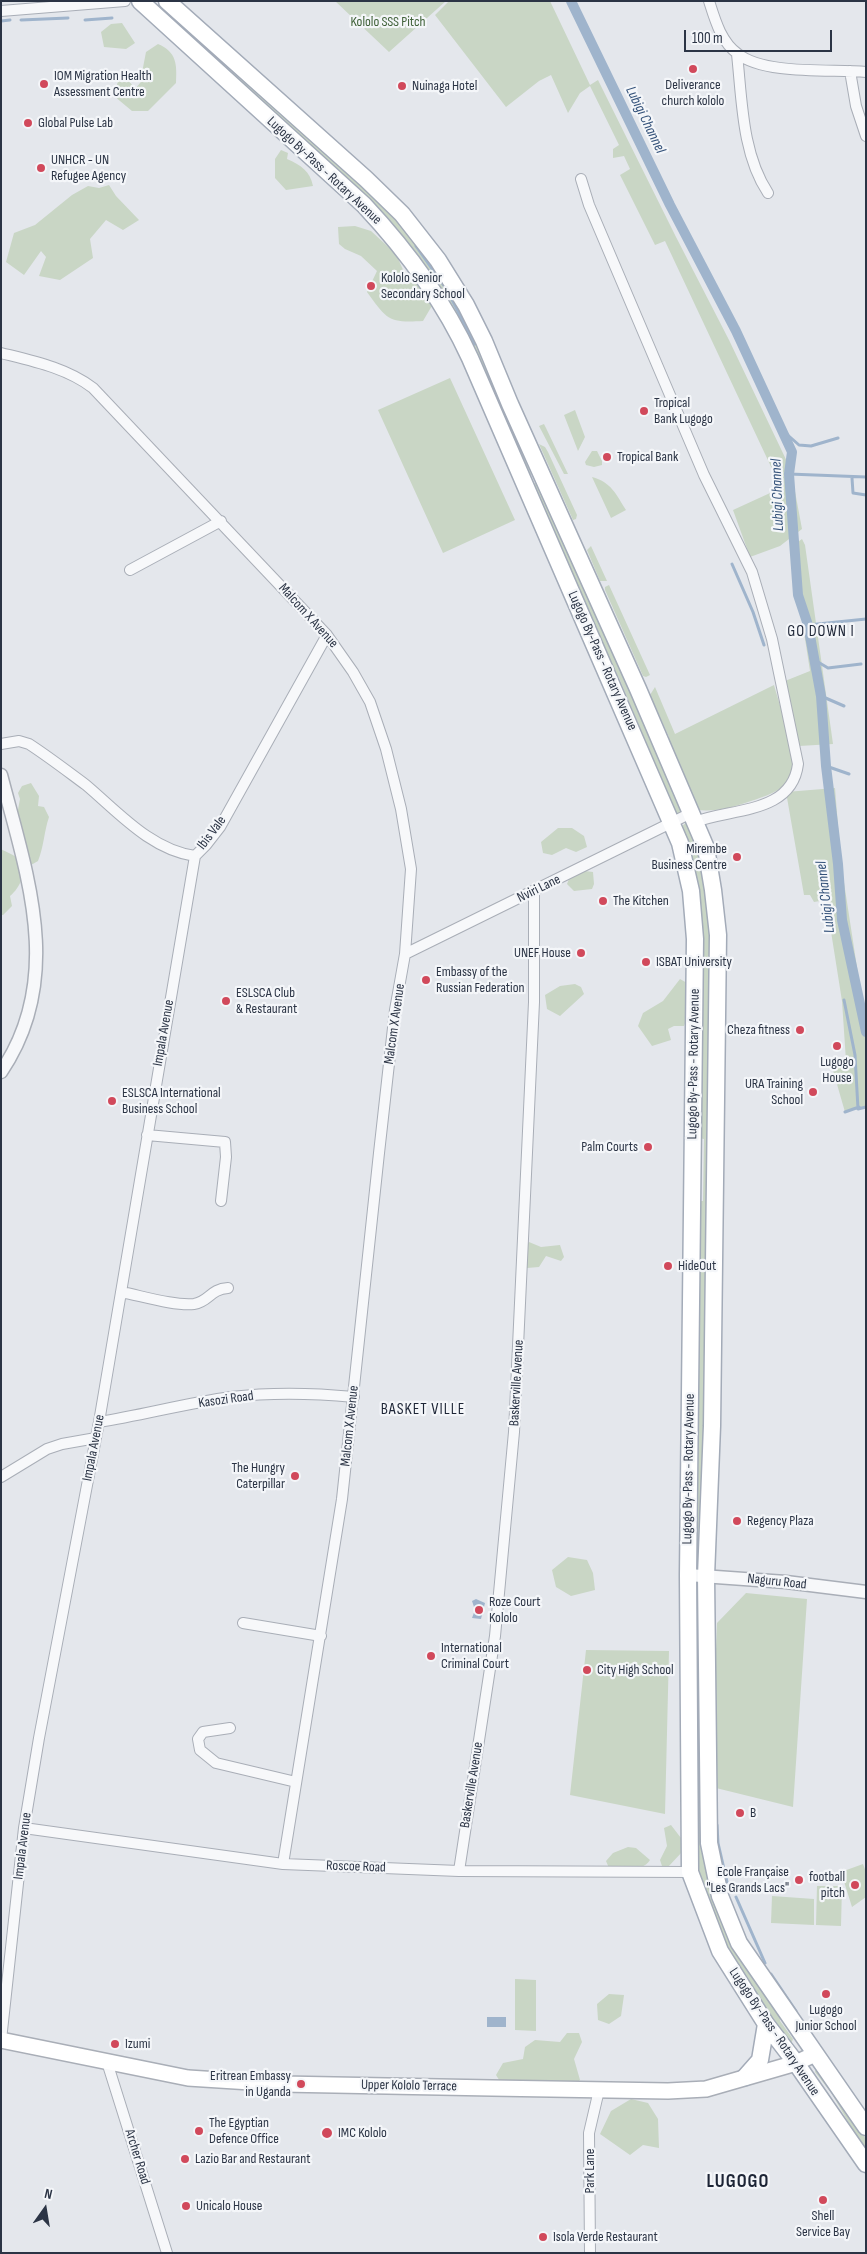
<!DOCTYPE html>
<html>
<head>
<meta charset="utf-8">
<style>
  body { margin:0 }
  #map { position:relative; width:867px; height:2254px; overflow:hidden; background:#e4e7ec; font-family:"Sofia Sans Condensed",sans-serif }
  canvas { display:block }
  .frame { position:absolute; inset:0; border:2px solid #2b3445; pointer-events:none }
  .north { position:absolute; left:20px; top:2184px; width:50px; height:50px; -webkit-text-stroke:4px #f4f6f9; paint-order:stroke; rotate:13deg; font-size:14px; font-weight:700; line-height:20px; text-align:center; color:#2b3445 }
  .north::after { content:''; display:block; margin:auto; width:18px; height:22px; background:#2b3445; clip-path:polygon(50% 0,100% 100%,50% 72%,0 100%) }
  .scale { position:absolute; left:684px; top:30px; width:148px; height:22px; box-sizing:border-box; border:2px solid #2b3445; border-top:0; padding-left:6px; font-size:15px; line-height:18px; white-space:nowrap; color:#2b3445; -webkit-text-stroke:4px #f4f6f9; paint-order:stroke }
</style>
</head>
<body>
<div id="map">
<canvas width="867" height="2254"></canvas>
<div class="frame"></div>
<div class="north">N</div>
<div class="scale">100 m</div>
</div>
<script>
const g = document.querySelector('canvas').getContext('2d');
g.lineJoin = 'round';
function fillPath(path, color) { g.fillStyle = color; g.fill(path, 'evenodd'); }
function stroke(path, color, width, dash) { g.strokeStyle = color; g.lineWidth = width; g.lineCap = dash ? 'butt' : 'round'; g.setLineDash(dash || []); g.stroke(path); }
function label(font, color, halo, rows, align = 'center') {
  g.font = font + ' "Sofia Sans Condensed",sans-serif'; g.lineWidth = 4.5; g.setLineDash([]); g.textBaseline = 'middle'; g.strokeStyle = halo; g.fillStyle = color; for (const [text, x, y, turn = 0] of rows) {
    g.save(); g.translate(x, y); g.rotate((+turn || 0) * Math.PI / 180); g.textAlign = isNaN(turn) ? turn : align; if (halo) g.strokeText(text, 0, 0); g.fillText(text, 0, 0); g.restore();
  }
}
const green = new Path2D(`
  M 335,1 L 446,1 L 389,52 Z
  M 449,1 L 550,1 L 590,85 L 598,80 L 676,237 L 729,340 L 791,470 L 802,529 L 780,546 L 750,557 L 733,510 L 781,488 L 665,241 L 655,245 L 620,175 L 630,169 L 624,156 L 613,158 L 613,149 L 619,145 L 590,86 L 580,93 L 568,113 L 551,75 L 539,81 L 506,107 L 435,15 Z
  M 161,4 L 390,209 L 442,276 L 487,361 L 493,385 L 531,474 L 530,475 L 440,291 L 247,92 L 231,71 L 158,5 Z
  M 122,23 L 135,43 L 126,49 L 104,47 L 101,32 L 111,24 Z
  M 158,44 C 177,52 177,65 176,83 L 148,111 L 132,111 L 114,96 L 119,77 L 126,77 L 135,89 L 140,83 L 146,52 Z
  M 281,150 L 288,153 L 287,159 C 301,165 310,171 313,186 L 286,190 L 275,178 L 275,159 Z
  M 109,185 L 116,196 L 139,220 L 123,230 L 106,220 L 90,239 L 93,258 L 60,280 L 39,276 L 46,257 L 41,251 L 24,275 L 6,262 L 14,233 L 35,225 L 72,195 L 88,186 L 99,188 Z
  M 355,226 L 371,231 L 396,254 L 404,272 L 419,281 L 433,304 L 423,321 C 389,323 387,320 367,292 L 377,271 L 361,256 L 345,249 L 339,244 L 338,227 Z
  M 450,378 L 515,520 L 443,553 L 378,410 Z
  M 575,410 L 585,437 L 578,451 L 564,415 Z
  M 544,424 L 546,428 L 568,474 L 564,474 L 539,426 Z
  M 539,444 L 545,447 L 548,452 L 577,515 L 576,519 L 573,520 Z
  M 592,451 L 597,451 L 602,461 L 602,465 L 594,467 L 586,465 L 585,462 Z
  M 592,477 C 611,482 616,494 626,510 L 611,518 Z
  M 537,481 L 666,764 L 669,782 L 681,810 L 680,813 L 676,813 L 619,678 L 595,631 L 532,486 Z
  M 802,539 L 805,545 L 833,744 L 799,746 L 785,681 L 810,671 L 794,568 L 795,544 Z
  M 591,546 L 607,581 L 600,581 L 587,550 Z
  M 609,585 L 650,675 L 646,677 L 643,676 L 605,590 L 605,587 Z
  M 774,685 C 779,704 800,762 790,778 C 783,791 763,797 751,801 C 735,807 715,812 698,810 L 667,738 L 669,737 L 650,695 L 655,687 L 675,734 Z
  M 31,783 L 39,796 L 38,806 L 44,807 L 49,817 C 44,832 44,846 38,861 L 31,865 L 18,856 L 16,820 L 20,799 L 18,793 L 22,786 Z
  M 835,788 L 841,863 L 866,1026 L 866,1107 L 858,1107 L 845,1112 L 832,1067 L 846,1061 L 842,1001 L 826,900 L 814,902 L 810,895 L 804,895 L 786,792 Z
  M 687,822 L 701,852 L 712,952 L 703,1568 L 695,1571 L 698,1201 L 703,1201 L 704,1139 L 698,1138 L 699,899 L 692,858 L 682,826 Z
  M 558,828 L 572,828 L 584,836 L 587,847 L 576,852 L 566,848 L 552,855 L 543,853 L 541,842 Z
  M 1,849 C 6,852 15,855 19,860 C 28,871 20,888 10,896 L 12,906 L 3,915 L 1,915 Z
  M 585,871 L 593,872 L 594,884 L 592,889 L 574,891 L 567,884 L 569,879 Z
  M 680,979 L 687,983 L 692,1005 L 684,1026 L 674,1026 L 668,1029 L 671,1040 L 652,1046 L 638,1026 L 643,1013 L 663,1001 Z
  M 575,984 L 581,987 L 584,994 L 560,1016 L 547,1009 L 545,995 L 560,986 Z
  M 529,1242 L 541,1247 L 560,1245 L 564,1257 L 561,1261 L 546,1256 L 539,1267 L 527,1268 L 525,1247 Z
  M 568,1557 L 587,1560 L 593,1573 L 595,1590 L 571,1596 L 556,1587 L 552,1570 Z
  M 699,1581 L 702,1842 L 706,1871 L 710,1888 L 780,2015 L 780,2021 L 793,2039 L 791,2044 L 787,2043 C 750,1986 706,1926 695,1857 L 696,1582 Z
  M 746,1593 L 807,1599 L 793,1807 L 716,1788 L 713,1726 L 717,1623 Z
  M 586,1650 L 669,1651 L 665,1814 L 570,1795 Z
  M 671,1825 L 684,1842 L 683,1851 L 668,1867 L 662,1866 L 660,1860 L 667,1846 L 664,1828 Z
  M 628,1847 L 636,1848 L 650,1860 C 642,1873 622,1868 609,1868 L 606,1861 L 613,1853 Z
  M 863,1864 L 866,1872 L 866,1897 L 852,1907 L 841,1872 Z
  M 817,1886 L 842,1886 L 841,1926 L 816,1925 Z
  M 772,1896 L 814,1899 L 814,1925 L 771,1923 Z
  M 515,1979 L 536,1980 L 536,2031 L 515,2030 Z
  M 609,1994 L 624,1995 L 621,2016 L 609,2024 L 598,2020 L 597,2004 Z
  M 567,2033 L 579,2033 L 582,2042 L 574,2059 L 580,2080 L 564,2094 L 501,2083 L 496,2075 L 503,2063 L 523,2059 L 525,2047 L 535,2040 L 560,2042 Z
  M 816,2068 L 866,2139 L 866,2153 L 832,2094 L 815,2072 Z
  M 631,2099 L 648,2103 L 658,2119 L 659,2148 L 643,2145 L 630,2155 L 600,2134 L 611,2111 Z`);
const water = new Path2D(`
  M 476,1599 L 485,1603 L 481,1619 L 472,1618 L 475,1610 L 472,1601 Z
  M 487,2017 L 506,2017 L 506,2027 L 487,2027 Z`);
const stream = new Path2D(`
  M 21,20 L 68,18
  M 85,20 L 112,18
  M 1,21 L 10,20
  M 416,246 L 447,290 L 475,344
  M 782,430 L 799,445 L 811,446 L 838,438
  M 789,474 L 866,477
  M 852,478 L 853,493 L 866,495
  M 732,564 L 753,612 L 764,645
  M 808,625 L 866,619
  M 813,659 L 828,668 L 861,664
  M 821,696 L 844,706
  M 826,766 L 849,774
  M 844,1000 L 855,1055 L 858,1109 L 866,1107
  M 845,1112 L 859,1107
  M 717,1825 L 718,1843 L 727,1882
  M 736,1897 L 765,1963
  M 771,1974 L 796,2011`);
const canal = new Path2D(`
  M 571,1 L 670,205 L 736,331 L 792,452 L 789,474 L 798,595 L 808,625 L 821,696 L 826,766 L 838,864 L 842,920 L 866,1032`);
const minor = new Path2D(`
  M 709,1 C 715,20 721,42 738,54 C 765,75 831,69 866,72
  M 1,11 L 125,1
  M 737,54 C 742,100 742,154 768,193
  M 850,71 L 856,106 L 866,136
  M 581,179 L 589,205 L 704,475 L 752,572 L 772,639 L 798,764 C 792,814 731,808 695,822
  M 1,353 C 33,361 67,368 93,388 L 327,635 L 353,672 L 370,702 L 386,749 L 401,809 L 411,869 L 405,954 L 395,1010 L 379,1153 L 342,1499 L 283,1864
  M 130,570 L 221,521
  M 1,744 L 19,741 L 29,744 C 49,757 67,771 86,785 C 118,812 151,850 195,856 L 206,845 L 220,827 L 327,635
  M 405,954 L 691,813
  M 147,1135 L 225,1142 L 226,1157 L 221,1201
  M 121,1292 C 142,1296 174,1306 194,1304 C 209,1302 210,1289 228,1288
  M 99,1422 C 143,1415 187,1403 231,1397 C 272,1392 313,1393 354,1397
  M 1,1477 L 47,1449 L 62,1444 L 96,1438
  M 243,1623 L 321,1636
  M 230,1728 L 203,1732 L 198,1739 L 200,1750 L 216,1763 L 296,1782
  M 24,1828 L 283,1864 L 459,1871 L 690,1872
  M 459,1871 L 495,1636 L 514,1432 L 534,1002 L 534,891
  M 1,2040 L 24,1828 L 39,1738 L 99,1422 L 195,856
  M 107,2062 L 167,2253
  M 590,2253 L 589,2133 L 599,2090`);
const tertiary = new Path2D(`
  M 1,775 C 27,875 65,978 1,1072
  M 688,1575 L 786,1582 L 866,1592`);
const secondary = new Path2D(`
  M 1,2040 L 188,2078 L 282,2084 L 492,2088 L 668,2091 L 706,2089 L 796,2063 L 815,2054`);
const primary = new Path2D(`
  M 140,1 L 364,205 C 407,251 444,301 470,358 L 680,843 L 691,891 L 695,939 L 688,1575 L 690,1872 L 720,1951 L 766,2024 L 796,2063 L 866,2164
  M 167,1 L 366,179 L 402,214 L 438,260 L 466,305 L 484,341 L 510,404 L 638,689 L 706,848 L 713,890 L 718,935 L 712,1426 L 706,1576 L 709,1843 L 720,1896 L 739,1943 L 866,2127
  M 745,2077 L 760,2060 L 766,2024`);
const markers = [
  [693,69,5,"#d1495b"],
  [44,84,5,"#d1495b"],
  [402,86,5,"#d1495b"],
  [28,123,5,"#d1495b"],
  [41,168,5,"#d1495b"],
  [371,286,5,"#d1495b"],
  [644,411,5,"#d1495b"],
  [607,457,5,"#d1495b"],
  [737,857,5,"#d1495b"],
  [603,901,5,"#d1495b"],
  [581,953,5,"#d1495b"],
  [646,962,5,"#d1495b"],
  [426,980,5,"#d1495b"],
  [226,1001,5,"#d1495b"],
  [800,1030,5,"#d1495b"],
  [837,1046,5,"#d1495b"],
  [813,1092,5,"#d1495b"],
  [112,1101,5,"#d1495b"],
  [648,1147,5,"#d1495b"],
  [668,1266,5,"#d1495b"],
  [295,1476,5,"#d1495b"],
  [737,1521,5,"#d1495b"],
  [479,1610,5,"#d1495b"],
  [431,1656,5,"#d1495b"],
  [587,1670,5,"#d1495b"],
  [740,1813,5,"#d1495b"],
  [799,1880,5,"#d1495b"],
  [855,1885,5,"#d1495b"],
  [826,1994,5,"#d1495b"],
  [115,2044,5,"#d1495b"],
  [301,2084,5,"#d1495b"],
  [199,2131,5,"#d1495b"],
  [327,2133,6,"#d1495b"],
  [185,2159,5,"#d1495b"],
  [823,2200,5,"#d1495b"],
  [186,2206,5,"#d1495b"],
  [543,2237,5,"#d1495b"]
];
const parkNames = [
  ["Kololo SSS Pitch",388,22]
];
const poiNames = [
  ["IOM Migration Health",54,76],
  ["Assessment Centre",54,92],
  ["Deliverance",693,85,"center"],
  ["church kololo",693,101,"center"],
  ["Nuinaga Hotel",412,86],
  ["Global Pulse Lab",38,123],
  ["UNHCR - UN",51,160],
  ["Refugee Agency",51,176],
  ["Kololo Senior",381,278],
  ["Secondary School",381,294],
  ["Tropical",654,403],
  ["Bank Lugogo",654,419],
  ["Tropical Bank",617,457],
  ["Mirembe",727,849,"right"],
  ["Business Centre",727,865,"right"],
  ["The Kitchen",613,901],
  ["UNEF House",571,953,"right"],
  ["ISBAT University",656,962],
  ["Embassy of the",436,972],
  ["Russian Federation",436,988],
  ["ESLSCA Club",236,993],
  ["& Restaurant",236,1009],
  ["Cheza fitness",790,1030,"right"],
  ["Lugogo",837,1062,"center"],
  ["House",837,1078,"center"],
  ["URA Training",803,1084,"right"],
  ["School",803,1100,"right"],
  ["ESLSCA International",122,1093],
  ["Business School",122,1109],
  ["Palm Courts",638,1147,"right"],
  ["HideOut",678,1266],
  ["The Hungry",285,1468,"right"],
  ["Caterpillar",285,1484,"right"],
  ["Regency Plaza",747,1521],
  ["Roze Court",489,1602],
  ["Kololo",489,1618],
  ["International",441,1648],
  ["Criminal Court",441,1664],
  ["City High School",597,1670],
  ["B",750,1813],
  ["Ecole Française",789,1872,"right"],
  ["\"Les Grands Lacs\"",789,1888,"right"],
  ["football",845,1877,"right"],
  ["pitch",845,1893,"right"],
  ["Lugogo",826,2010,"center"],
  ["Junior School",826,2026,"center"],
  ["Izumi",125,2044],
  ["Eritrean Embassy",291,2076,"right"],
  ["in Uganda",291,2092,"right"],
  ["The Egyptian",209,2123],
  ["Defence Office",209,2139],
  ["IMC Kololo",338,2133],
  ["Lazio Bar and Restaurant",195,2159],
  ["Unicalo House",196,2206],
  ["Shell",823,2216,"center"],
  ["Service Bay",823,2232,"center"],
  ["Isola Verde Restaurant",553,2237]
];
const streetNames = [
  ["Lugogo By-Pass - Rotary Avenue",324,171,43],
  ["Malcom X Avenue",308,616,48],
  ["Lugogo By-Pass - Rotary Avenue",602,661,66],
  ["Ibis Vale",212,833,-53],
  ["Nviri Lane",539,889,-26],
  ["Malcom X Avenue",395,1024,-82],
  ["Impala Avenue",164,1033,-80],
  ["Lugogo By-Pass - Rotary Avenue",694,1064,-89],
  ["Baskerville Avenue",517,1383,-87],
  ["Kasozi Road",226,1400,-8],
  ["Malcom X Avenue",350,1426,-84],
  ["Impala Avenue",94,1448,-79],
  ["Lugogo By-Pass - Rotary Avenue",689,1469,-89],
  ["Naguru Road",777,1582,6],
  ["Baskerville Avenue",472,1785,-81],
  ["Impala Avenue",23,1846,-83],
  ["Roscoe Road",356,1867,2],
  ["Lugogo By-Pass - Rotary Avenue",774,2032,56],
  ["Upper Kololo Terrace",409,2086,1],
  ["Archer Road",137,2157,73],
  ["Park Lane",590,2171,-90]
];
const waterNames = [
  ["Lubigi Channel",645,120,64],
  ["Lubigi Channel",778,495,-92],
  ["Lubigi Channel",826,897,-97]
];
const quarterNames = [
  ["GO DOWN I",821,632],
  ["BASKET VILLE",423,1410]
];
const districtNames = [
  ["LUGOGO",738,2182]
];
fillPath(green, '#c9d6c5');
fillPath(water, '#9fb4cc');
stroke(stream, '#9fb4cc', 3);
stroke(canal, '#9fb4cc', 10);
stroke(minor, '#a9aeb7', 12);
stroke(tertiary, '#a9aeb7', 15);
stroke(secondary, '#a9aeb7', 18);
stroke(primary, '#a3abb8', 19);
stroke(minor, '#f7f8fa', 10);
stroke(tertiary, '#f7f8fa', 12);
stroke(secondary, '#fff', 15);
stroke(primary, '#fff', 16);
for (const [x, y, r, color] of markers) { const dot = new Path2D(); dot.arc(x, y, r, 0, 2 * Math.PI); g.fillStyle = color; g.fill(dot); stroke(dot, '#f4f6f9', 2); }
label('14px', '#3f6138', '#f4f6f9', parkNames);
label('14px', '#2b3445', '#f4f6f9', poiNames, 'left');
label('14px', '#2b3445', '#f4f6f9', streetNames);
label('italic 15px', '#34527a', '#f4f6f9', waterNames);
g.letterSpacing = '1px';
label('16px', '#1d2536', '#f4f6f9', quarterNames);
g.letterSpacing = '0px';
g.letterSpacing = '1px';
label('bold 19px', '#1d2536', '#f4f6f9', districtNames);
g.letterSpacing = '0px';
</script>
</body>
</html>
